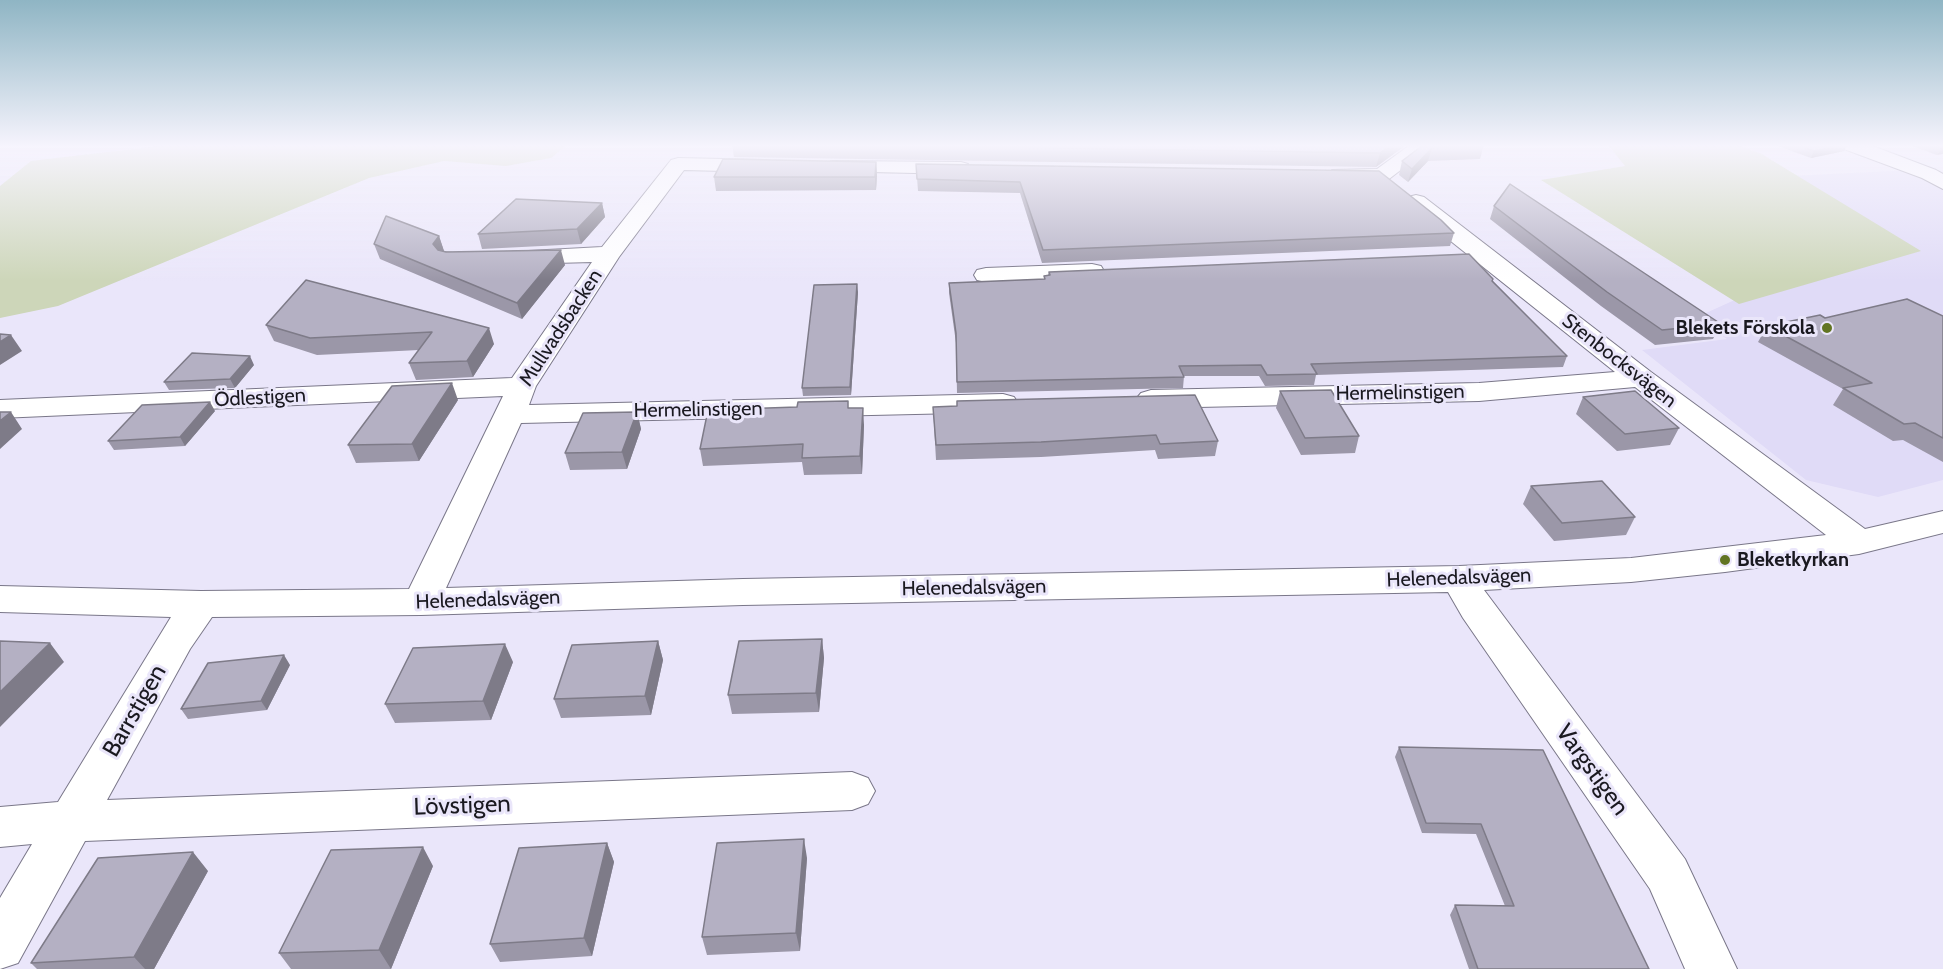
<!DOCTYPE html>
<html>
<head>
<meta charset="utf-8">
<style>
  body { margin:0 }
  canvas { display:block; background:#eae6fa }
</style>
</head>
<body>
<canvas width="1943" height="969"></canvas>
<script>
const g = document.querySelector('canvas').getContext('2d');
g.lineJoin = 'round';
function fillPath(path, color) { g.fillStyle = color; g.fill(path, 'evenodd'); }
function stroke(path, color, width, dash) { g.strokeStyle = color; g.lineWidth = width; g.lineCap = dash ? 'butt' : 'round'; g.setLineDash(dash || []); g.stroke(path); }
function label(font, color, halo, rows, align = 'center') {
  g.font = font + ' Cabin,sans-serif'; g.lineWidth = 6; g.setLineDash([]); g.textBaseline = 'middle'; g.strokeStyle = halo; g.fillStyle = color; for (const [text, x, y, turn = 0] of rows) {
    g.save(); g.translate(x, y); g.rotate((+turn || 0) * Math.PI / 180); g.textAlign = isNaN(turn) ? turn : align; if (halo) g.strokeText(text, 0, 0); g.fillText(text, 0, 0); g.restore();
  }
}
const built = new Path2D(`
  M 1911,170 L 1943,183 L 1943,480 L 1878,497 L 1806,480 L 1642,350 L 1727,339 L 1695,318 L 1827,258 L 1792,176 Z`);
const green = new Path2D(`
  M 167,145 L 567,145 L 551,158 L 506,166 L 444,161 L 369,178 L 58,306 L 0,318 L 0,186 L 31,161 Z
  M 1608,145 L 1737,145 L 1760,153 L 1921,251 L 1739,304 L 1541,180 L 1625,166 Z`);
const minor = new Path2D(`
  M 1410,145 L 1433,145 L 1389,179 L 1339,180 L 1332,178 L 1329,174 L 1332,170 L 1377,169 Z
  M 1841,145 L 1870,145 L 1936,170 L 1943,174 L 1943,189 L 1922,178 L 1844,149 Z
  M 678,158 L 766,160 L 773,162 L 776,166 L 773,170 L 766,172 L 684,170 L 619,257 L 536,386 L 529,405 L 1003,394 L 1014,397 L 1018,403 L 1014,409 L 1003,412 L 521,423 L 446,588 L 743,579 L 1459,566 L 1631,558 L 1826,535 L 1635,387 L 1479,401 L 1151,408 L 1141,405 L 1136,399 L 1141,393 L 1151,390 L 1479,383 L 1615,372 L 1408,207 L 1405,202 L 1408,197 L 1416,195 L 1424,197 L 1651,372 L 1865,529 L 1943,511 L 1943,533 L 1859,554 L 1725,572 L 1631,582 L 1484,590 L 1685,859 L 1737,969 L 1685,969 L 1650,889 L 1463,618 L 1448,592 L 743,605 L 421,615 L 212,617 L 190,649 L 107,800 L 852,772 L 868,778 L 875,791 L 868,804 L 852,810 L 85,841 L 18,963 L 0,969 L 0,898 L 32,844 L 0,847 L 0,807 L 58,802 L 171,617 L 0,612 L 0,586 L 201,591 L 409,589 L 503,396 L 0,418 L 0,400 L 512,378 L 592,262 L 518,264 L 510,262 L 506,257 L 510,252 L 602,247 L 671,160 Z
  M 832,161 L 961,162 L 968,164 L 971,168 L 968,172 L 961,174 L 825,171 L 822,167 L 825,163 Z
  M 1092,264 L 1101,266 L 1104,271 L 1101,276 L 986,282 L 977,280 L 974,275 L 977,270 L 986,268 Z`);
const wall = new Path2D(`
  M 732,145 L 1406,145 L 1376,167 L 734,157 Z
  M 1423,145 L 1484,145 L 1480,159 L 1428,161 L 1408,182 L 1399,175 L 1402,161 Z
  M 1775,145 L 1847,145 L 1844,151 L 1811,158 Z
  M 1909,145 L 1943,145 L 1937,155 Z
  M 876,162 L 877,175 L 876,190 L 716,191 L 714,177 Z
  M 916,164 L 1454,233 L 1450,246 L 1042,263 L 1020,193 L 918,191 Z
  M 602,203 L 605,217 L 581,244 L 482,249 L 478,234 Z
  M 1494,206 L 1721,324 L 1713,339 L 1655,345 L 1601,306 L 1490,219 Z
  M 439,236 L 444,251 L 565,265 L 522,319 L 380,259 L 374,244 Z
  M 1049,272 L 1493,279 L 1493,281 L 1567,356 L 1563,367 L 1316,375 L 1314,385 L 1265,386 L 1259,376 L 1184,376 L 1183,388 L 957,393 L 956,343 L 949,293 L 949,283 L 1044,279 L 1044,276 L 1048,275 Z
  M 306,280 L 494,344 L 473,377 L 416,380 L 409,363 L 419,350 L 317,355 L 274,341 L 266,325 Z
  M 858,292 L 851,395 L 803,396 L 802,388 Z
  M 1943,316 L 1943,462 L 1903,440 L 1893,441 L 1833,405 L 1843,389 L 1758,342 L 1767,326 L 1825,318 Z
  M 254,365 L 235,388 L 169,390 L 164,382 Z
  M 1280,391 L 1359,436 L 1355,453 L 1301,455 L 1276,408 Z
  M 1583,397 L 1679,428 L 1670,445 L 1617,451 L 1576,414 Z
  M 458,400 L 419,461 L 356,463 L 348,445 Z
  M 933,407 L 1218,441 L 1215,456 L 1158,459 L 1155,450 L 1041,457 L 936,460 Z
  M 849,408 L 864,425 L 862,474 L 804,475 L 802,462 L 703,466 L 700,449 Z
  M 215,411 L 185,446 L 114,450 L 108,441 Z
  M 637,412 L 641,429 L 627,469 L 570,470 L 565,453 Z
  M 1531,486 L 1635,517 L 1626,535 L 1554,541 L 1523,504 Z
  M 822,639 L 824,658 L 819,712 L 732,714 L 728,695 Z
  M 658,641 L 663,660 L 651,715 L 561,718 L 554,699 Z
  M 513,662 L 491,720 L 395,723 L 385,704 Z
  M 290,665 L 267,710 L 188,719 L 181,709 Z
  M 1399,747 L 1649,969 L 1469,969 L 1450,915 L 1455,905 L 1505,906 L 1476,834 L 1422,833 L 1395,757 Z
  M 607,843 L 614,862 L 592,956 L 500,962 L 490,944 Z
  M 807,858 L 800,951 L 707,955 L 702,937 Z
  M 433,866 L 391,969 L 291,969 L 279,953 Z
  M 208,871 L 154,969 L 37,969 L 31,963 Z`);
const shadedWall = new Path2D(`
  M 1391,145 L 1406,145 L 1376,167 L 1380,153 Z
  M 1842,145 L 1847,145 L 1844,151 L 1811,158 L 1814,151 Z
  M 1432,148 L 1428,161 L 1408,182 L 1412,169 Z
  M 1941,148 L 1943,148 L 1943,154 L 1937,155 Z
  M 876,162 L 877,175 L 876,190 L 875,177 Z
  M 602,203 L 605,217 L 581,244 L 577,229 Z
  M 439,236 L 444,251 L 438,259 L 433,244 Z
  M 561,250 L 565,265 L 522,319 L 517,303 Z
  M 857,284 L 858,292 L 851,395 L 850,387 Z
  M 489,328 L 494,344 L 473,377 L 467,361 Z
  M 11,335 L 22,351 L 0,365 L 0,342 Z
  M 250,356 L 254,365 L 235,388 L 230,379 Z
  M 452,383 L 458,400 L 419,461 L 412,444 Z
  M 210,402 L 215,411 L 185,446 L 180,437 Z
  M 863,408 L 864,425 L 862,474 L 860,456 Z
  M 11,412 L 22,429 L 0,449 L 0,421 Z
  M 637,412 L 641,429 L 627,469 L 622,452 Z
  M 822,639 L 824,658 L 819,712 L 816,693 Z
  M 658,641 L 663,660 L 651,715 L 645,696 Z
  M 50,643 L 64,662 L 0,727 L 0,692 Z
  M 505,644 L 513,662 L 491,720 L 483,701 Z
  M 284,655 L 290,665 L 267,710 L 261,701 Z
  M 804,839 L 807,858 L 800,951 L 796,933 Z
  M 607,843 L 614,862 L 592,956 L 584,938 Z
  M 423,847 L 433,866 L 391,969 L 379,950 Z
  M 193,852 L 208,871 L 154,969 L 145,969 L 134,957 Z`);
const building = new Path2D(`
  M 860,145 L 1391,145 L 1380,153 Z
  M 1423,145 L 1482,145 L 1432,148 L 1412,169 L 1402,161 Z
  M 1798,145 L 1842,145 L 1814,151 Z
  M 1933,145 L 1943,145 L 1943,148 L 1941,148 Z
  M 723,159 L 876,162 L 875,177 L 714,177 Z
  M 916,164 L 1379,171 L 1441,220 L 1454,233 L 1043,250 L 1020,182 L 917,179 Z
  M 1510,184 L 1721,324 L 1662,330 L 1607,292 L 1494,206 Z
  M 516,199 L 602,203 L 577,229 L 478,234 Z
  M 386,216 L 439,236 L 433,244 L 438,250 L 446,252 L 561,250 L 517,303 L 374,244 Z
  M 1469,254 L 1493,279 L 1492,281 L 1567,356 L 1311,364 L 1317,374 L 1267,375 L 1261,365 L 1179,366 L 1184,377 L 957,382 L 956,333 L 949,283 L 1045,279 L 1044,276 L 1050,275 L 1049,272 Z
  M 306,280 L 489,328 L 467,361 L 409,363 L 432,332 L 310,338 L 266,325 Z
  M 857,284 L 850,387 L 802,388 L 814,285 Z
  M 1907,299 L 1943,316 L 1943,438 L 1915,423 L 1904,424 L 1843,388 L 1872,383 L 1767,326 L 1820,315 L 1825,318 Z
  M 0,334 L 11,335 L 0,342 Z
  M 192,353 L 250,356 L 230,379 L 164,382 Z
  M 452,383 L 412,444 L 348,445 L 392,386 Z
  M 1331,390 L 1359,436 L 1305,438 L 1280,391 Z
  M 1635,391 L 1679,428 L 1625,434 L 1583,397 Z
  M 1195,395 L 1218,441 L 1160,444 L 1156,435 L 1041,442 L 936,445 L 933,407 L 957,406 L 957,401 Z
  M 848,401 L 848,408 L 863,408 L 860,456 L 802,458 L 803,444 L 700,449 L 708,410 L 797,407 L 798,402 Z
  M 210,402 L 180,437 L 108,441 L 142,405 Z
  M 0,412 L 11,412 L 0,421 Z
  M 637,412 L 622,452 L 565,453 L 583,413 Z
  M 1602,481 L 1635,517 L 1562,523 L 1531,486 Z
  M 822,639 L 816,693 L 728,695 L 739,641 Z
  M 0,641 L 50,643 L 0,692 Z
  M 658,641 L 645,696 L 554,699 L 572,645 Z
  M 505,644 L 483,701 L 385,704 L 413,648 Z
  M 284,655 L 261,701 L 181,709 L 208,663 Z
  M 1399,747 L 1543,750 L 1649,969 L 1478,969 L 1455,905 L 1514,906 L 1481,824 L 1426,823 Z
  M 804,839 L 796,933 L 702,937 L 717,843 Z
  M 607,843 L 584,938 L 490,944 L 519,848 Z
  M 423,847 L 379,950 L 279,953 L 331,850 Z
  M 193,852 L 134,957 L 31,963 L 98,858 Z`);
const markers = [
  [1827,328,6,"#627523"],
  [1725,560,6,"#627523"]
];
const streetNames = [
  ["Mullvadsbacken",561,328,-57],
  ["Stenbocksvägen",1619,361,38],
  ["Hermelinstigen",1400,393,-1],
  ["Ödlestigen",260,398,-3],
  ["Hermelinstigen",698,410,-1],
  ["Helenedalsvägen",1459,578,-2],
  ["Helenedalsvägen",974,588,-1],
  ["Helenedalsvägen",488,600,-2]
];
const poiNames = [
  ["Blekets Förskola",1815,328],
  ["Bleketkyrkan",1737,560,"left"]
];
const nearStreetnames = [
  ["Barrstigen",135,711,-60],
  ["Vargstigen",1592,770,54],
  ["Lövstigen",462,806,-2]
];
fillPath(built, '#e0dbf7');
fillPath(green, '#cdd6b9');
stroke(minor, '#7a7789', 2);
fillPath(minor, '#fff');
fillPath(wall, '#9b97a8');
fillPath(shadedWall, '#7e7b88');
fillPath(building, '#b4b0c3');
stroke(building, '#7e7b88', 1.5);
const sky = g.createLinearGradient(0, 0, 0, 281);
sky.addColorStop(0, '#8fb5c4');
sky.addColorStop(0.52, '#f6f4fd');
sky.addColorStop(1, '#f6f4fd00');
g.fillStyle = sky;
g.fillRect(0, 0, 1943, 281);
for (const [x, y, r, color] of markers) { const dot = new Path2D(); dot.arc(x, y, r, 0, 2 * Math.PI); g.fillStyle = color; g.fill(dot); stroke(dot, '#eae6fa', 2); }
label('20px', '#1a1920', '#eae6fa', streetNames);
label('bold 20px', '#1a1920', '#eae6fa', poiNames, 'right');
label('24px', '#1a1920', '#eae6fa', nearStreetnames);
</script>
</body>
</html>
